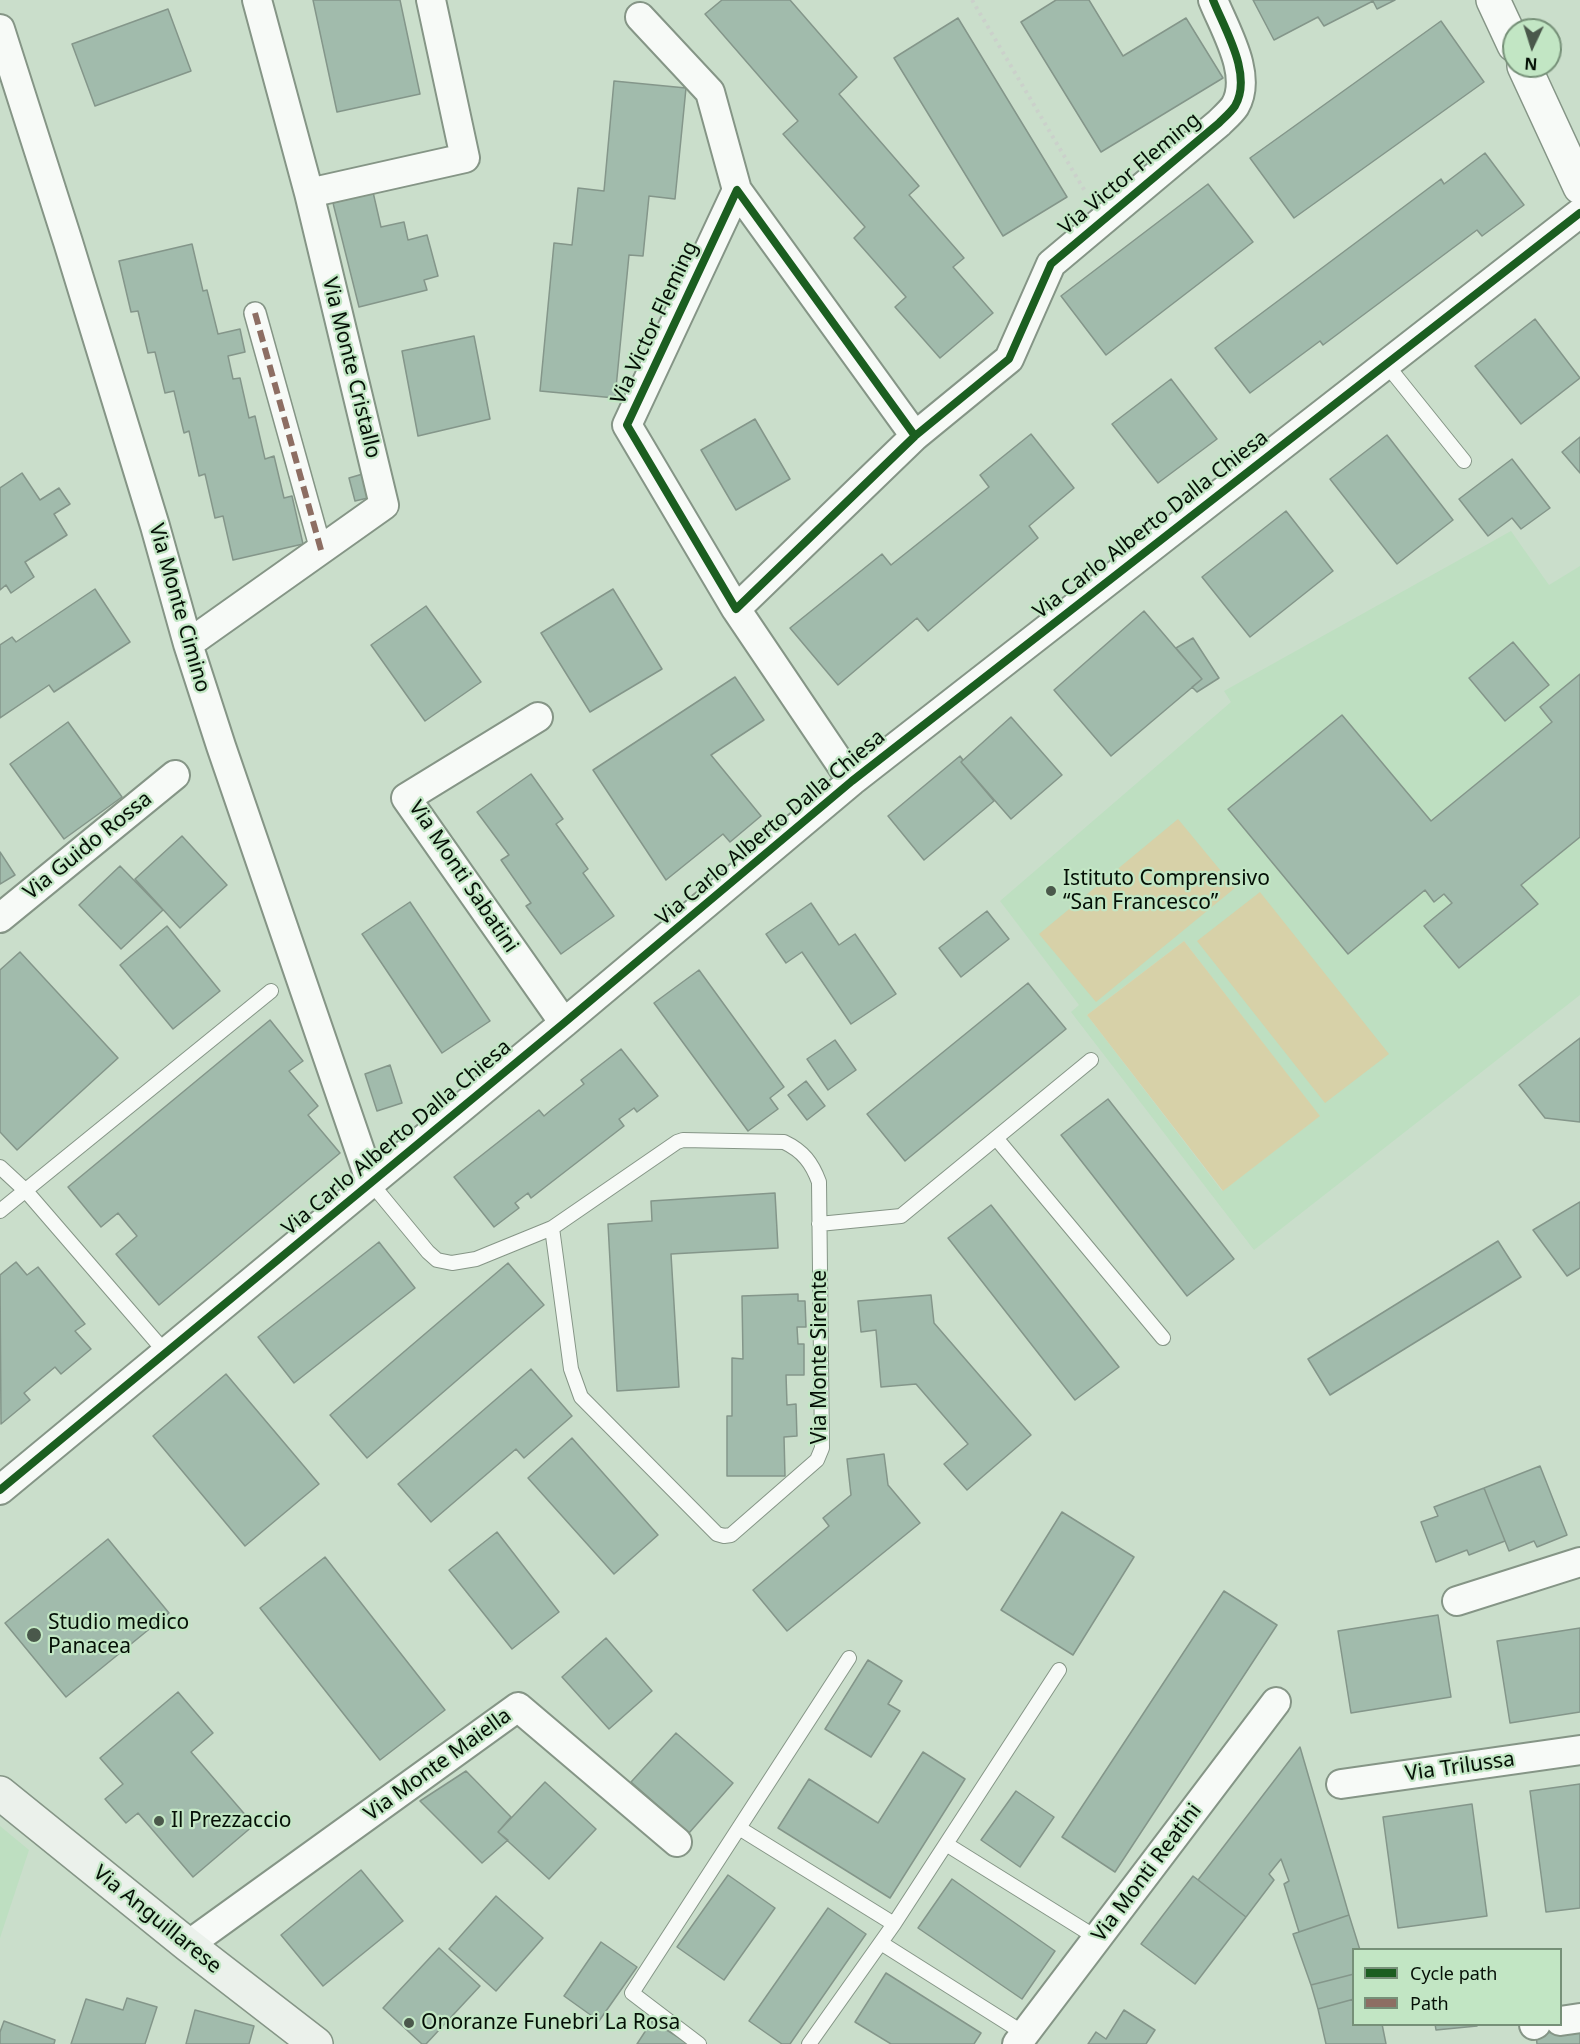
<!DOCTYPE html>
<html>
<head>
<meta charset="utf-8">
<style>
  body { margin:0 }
  #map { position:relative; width:1580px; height:2044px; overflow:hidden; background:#cadecb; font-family:"Noto Sans",sans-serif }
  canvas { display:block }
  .legend { position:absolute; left:1352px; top:1948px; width:210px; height:78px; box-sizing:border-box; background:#c2e6c4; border:2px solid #769078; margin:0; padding:8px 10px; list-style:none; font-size:18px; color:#051006 }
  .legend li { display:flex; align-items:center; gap:12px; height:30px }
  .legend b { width:30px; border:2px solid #769078 }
  .north { position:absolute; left:1502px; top:18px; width:60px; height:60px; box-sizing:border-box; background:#c2e6c4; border:2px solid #769078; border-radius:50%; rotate:184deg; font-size:16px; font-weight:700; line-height:24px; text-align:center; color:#051006 }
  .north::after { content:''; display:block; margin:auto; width:21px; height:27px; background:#4a584b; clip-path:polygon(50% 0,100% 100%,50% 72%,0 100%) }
</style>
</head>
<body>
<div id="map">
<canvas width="1580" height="2044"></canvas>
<ul class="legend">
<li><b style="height:8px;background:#1b5e20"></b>Cycle path</li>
<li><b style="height:8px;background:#8d6e63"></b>Path</li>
</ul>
<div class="north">N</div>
</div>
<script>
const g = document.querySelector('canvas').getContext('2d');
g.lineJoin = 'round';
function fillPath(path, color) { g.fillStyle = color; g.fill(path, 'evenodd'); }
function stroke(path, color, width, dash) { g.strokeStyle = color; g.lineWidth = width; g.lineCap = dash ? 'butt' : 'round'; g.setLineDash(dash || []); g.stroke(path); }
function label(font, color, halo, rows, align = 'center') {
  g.font = font + ' "Noto Sans",sans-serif'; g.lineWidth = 4.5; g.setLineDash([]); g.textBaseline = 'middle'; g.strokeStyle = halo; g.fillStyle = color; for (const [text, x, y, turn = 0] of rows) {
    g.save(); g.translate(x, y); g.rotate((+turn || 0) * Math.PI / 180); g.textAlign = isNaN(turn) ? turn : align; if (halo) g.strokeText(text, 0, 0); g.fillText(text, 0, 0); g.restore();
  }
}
const built = new Path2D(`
  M 1511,531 L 1549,585 L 1580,566 L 1580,674 L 1540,707 L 1552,722 L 1431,821 L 1342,715 L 1228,809 L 1348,954 L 1425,890 L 1434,902 L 1444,894 L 1452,903 L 1424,926 L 1459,968 L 1537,904 L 1521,885 L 1580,837 L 1580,995 L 1254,1250 L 1071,1012 L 1079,1005 L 1000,901 L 1231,702 L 1224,691 ZM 1512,642 L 1549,685 L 1469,678 ZM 1184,941 L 1319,1116 L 1222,1191 L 1087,1015 Z
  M 0,1826 L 29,1850 L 0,1938 Z`);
const green = new Path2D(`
  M 1178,819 L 1235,888 L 1096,1002 L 1039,934 Z
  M 1260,892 L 1389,1054 L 1325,1103 L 1197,941 Z
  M 1184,941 L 1320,1116 L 1223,1191 L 1087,1015 Z`);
const building = new Path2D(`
  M 313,0 L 400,0 L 420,94 L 337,112 Z
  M 722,0 L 790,0 L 857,77 L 839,94 L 919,186 L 909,195 L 964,258 L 953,267 L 993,313 L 940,358 L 895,307 L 906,297 L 854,238 L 865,227 L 783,134 L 798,121 L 705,14 Z
  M 1056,0 L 1089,0 L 1123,56 L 1186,18 L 1223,78 L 1101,152 L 1021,22 Z
  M 1253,0 L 1395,0 L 1377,9 L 1373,1 L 1324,26 L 1318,17 L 1274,40 Z
  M 168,9 L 191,71 L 95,106 L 72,44 Z
  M 958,18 L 1067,197 L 1003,236 L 894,58 Z
  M 1441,21 L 1484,82 L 1294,218 L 1250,158 Z
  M 614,81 L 686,88 L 675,199 L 649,196 L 643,256 L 629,255 L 615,398 L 540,391 L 554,243 L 572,245 L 578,188 L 604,191 Z
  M 1485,153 L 1524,205 L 1482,236 L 1477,230 L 1323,345 L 1320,341 L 1250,393 L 1215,348 L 1441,179 L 1444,184 Z
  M 1208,184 L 1253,242 L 1106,355 L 1061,296 Z
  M 373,192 L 381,227 L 404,222 L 408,240 L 427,235 L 438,276 L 424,280 L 427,290 L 359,307 L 333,203 Z
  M 192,244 L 203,291 L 207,290 L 218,334 L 240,329 L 245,352 L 228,356 L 233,379 L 240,378 L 249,418 L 255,416 L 265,459 L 274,456 L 284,498 L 292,496 L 303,544 L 233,560 L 223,516 L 215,518 L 205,474 L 199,476 L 189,431 L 184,433 L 174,391 L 165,393 L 155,352 L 148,353 L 138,311 L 131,312 L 119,261 Z
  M 1535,319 L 1580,378 L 1521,424 L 1475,366 Z
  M 474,336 L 490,419 L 418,436 L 402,351 Z
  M 1171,379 L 1217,439 L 1158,483 L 1112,424 Z
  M 755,419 L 790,479 L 736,510 L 701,450 Z
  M 1031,434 L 1074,488 L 1029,526 L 1038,538 L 928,631 L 917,618 L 838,685 L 790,628 L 882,554 L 891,565 L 989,487 L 980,475 Z
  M 1387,435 L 1453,520 L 1397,564 L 1330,479 Z
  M 1580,437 L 1580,473 L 1562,452 Z
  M 1512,459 L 1550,508 L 1521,529 L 1512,518 L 1488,536 L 1459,499 Z
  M 22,473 L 40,500 L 59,488 L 70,504 L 54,514 L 67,535 L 25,562 L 34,577 L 11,593 L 6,585 L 0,590 L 0,488 Z
  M 366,473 L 372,497 L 355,501 L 349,478 Z
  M 1286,511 L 1333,571 L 1250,637 L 1202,577 Z
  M 95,589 L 130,642 L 54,692 L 49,685 L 0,718 L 0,645 L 12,637 L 16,642 Z
  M 613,589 L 662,669 L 590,712 L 541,633 Z
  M 426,606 L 481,682 L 425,721 L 371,645 Z
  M 1144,611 L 1202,679 L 1111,756 L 1054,690 Z
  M 1193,638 L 1219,678 L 1197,692 L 1192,687 L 1202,679 L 1176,648 Z
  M 1513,642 L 1549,685 L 1505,721 L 1469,678 Z
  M 1580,674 L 1580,837 L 1521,885 L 1538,904 L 1459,968 L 1424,926 L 1452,903 L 1444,894 L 1434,902 L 1425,890 L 1348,954 L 1228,809 L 1342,715 L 1431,821 L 1552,722 L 1540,707 Z
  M 735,677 L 764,720 L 711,755 L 761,816 L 730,842 L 723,834 L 666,880 L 593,770 Z
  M 1011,717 L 1062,775 L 1011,819 L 961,762 Z
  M 68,722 L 122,797 L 64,839 L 10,764 Z
  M 960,756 L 963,760 L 961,762 L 994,801 L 924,860 L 888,816 Z
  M 531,774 L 563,819 L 556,824 L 588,869 L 583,873 L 614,916 L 561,954 L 526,906 L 531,903 L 501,860 L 509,855 L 477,812 Z
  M 182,836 L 227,885 L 180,928 L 135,879 Z
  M 0,852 L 15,875 L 0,884 Z
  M 120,866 L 163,910 L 121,949 L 79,905 Z
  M 410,902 L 490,1021 L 442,1053 L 362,934 Z
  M 811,903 L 839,945 L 855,934 L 896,994 L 851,1024 L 802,952 L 786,963 L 766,934 Z
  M 987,911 L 1009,939 L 961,977 L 939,948 Z
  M 167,926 L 220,991 L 173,1029 L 120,965 Z
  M 20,952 L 118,1058 L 17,1150 L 0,1132 L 0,970 Z
  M 699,970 L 784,1087 L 770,1098 L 778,1109 L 748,1131 L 654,1003 Z
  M 1028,983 L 1066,1029 L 905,1161 L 867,1114 Z
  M 270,1020 L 303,1061 L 289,1071 L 318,1106 L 308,1115 L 340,1153 L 159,1305 L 116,1254 L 137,1236 L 118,1213 L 101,1227 L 68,1187 Z
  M 1580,1038 L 1580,1122 L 1545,1118 L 1519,1085 Z
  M 835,1040 L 856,1070 L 828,1090 L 807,1059 Z
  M 621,1049 L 658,1096 L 637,1112 L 634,1108 L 619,1119 L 624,1126 L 531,1198 L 528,1193 L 515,1203 L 519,1208 L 494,1227 L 454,1177 L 539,1110 L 544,1116 L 551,1110 L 584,1084 L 581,1080 Z
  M 390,1065 L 402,1103 L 377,1111 L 365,1074 Z
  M 806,1081 L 825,1106 L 807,1120 L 788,1095 Z
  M 1108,1099 L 1234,1259 L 1187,1296 L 1061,1135 Z
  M 775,1193 L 778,1248 L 671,1254 L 679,1387 L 617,1391 L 608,1224 L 652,1221 L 651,1201 Z
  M 1580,1202 L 1580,1268 L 1567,1276 L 1533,1230 Z
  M 991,1205 L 1119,1367 L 1075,1400 L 948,1238 Z
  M 1498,1241 L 1521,1277 L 1330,1395 L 1308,1359 Z
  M 379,1242 L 415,1288 L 294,1383 L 258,1337 Z
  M 16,1262 L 27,1275 L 38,1267 L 85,1324 L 75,1331 L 91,1349 L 61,1374 L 55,1367 L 24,1393 L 30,1400 L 1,1424 L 0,1275 Z
  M 508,1263 L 544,1305 L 367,1458 L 330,1415 Z
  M 798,1294 L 798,1301 L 805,1301 L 806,1327 L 797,1327 L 798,1344 L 804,1344 L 804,1375 L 786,1375 L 787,1405 L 796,1404 L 797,1436 L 784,1437 L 785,1476 L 727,1476 L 727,1416 L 732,1416 L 732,1358 L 743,1359 L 742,1296 Z
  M 931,1295 L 934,1323 L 1031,1435 L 967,1490 L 944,1464 L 968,1444 L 916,1384 L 881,1387 L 876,1330 L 861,1332 L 858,1301 Z
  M 531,1369 L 572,1416 L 524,1458 L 516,1449 L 431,1522 L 398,1484 Z
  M 226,1374 L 319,1484 L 245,1546 L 153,1436 Z
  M 572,1438 L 658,1535 L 614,1574 L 528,1478 Z
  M 884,1454 L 888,1485 L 920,1523 L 787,1631 L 753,1590 L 829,1526 L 823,1518 L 851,1495 L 847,1459 Z
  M 1540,1466 L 1567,1535 L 1537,1547 L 1534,1541 L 1509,1551 L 1484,1488 Z
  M 1484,1488 L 1505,1541 L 1469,1555 L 1467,1550 L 1436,1562 L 1421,1522 L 1438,1516 L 1434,1507 Z
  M 1062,1512 L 1134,1557 L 1073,1655 L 1001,1610 Z
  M 497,1532 L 559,1612 L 512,1649 L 449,1570 Z
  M 108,1539 L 169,1613 L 66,1697 L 5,1623 Z
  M 325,1557 L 445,1710 L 380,1760 L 260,1608 Z
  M 1224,1591 L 1277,1625 L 1115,1872 L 1062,1837 Z
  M 1438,1615 L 1451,1697 L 1351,1713 L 1338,1631 Z
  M 1580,1628 L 1580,1712 L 1510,1723 L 1497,1641 Z
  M 606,1638 L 652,1691 L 609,1729 L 562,1677 Z
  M 868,1660 L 902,1681 L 888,1704 L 900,1711 L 871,1757 L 825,1729 Z
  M 178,1692 L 213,1733 L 191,1752 L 254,1825 L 193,1877 L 138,1813 L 126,1823 L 105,1799 L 123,1784 L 100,1758 Z
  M 676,1733 L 733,1783 L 689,1833 L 631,1782 Z
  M 1300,1747 L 1349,1915 L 1299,1932 L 1284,1884 L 1289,1881 L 1281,1859 L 1269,1874 L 1274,1880 L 1246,1917 L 1198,1880 Z
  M 923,1752 L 965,1779 L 890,1898 L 778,1828 L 809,1779 L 878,1823 Z
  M 466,1771 L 511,1817 L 498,1832 L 508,1840 L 482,1863 L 420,1801 Z
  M 545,1782 L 596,1829 L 549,1879 L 498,1832 Z
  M 1580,1784 L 1580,1908 L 1546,1912 L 1530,1791 Z
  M 1016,1791 L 1054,1817 L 1020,1867 L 981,1840 Z
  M 1472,1804 L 1487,1916 L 1398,1928 L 1383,1817 Z
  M 361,1870 L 403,1921 L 323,1986 L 281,1935 Z
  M 728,1875 L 775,1908 L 724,1980 L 677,1947 Z
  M 1193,1876 L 1246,1917 L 1195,1984 L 1141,1944 Z
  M 952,1879 L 1055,1951 L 1022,1999 L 918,1928 Z
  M 496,1896 L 543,1938 L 496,1991 L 449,1949 Z
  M 828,1908 L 866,1934 L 790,2044 L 782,2044 L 749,2021 Z
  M 1349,1915 L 1360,1950 L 1354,1950 L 1354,1974 L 1311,1985 L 1293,1934 Z
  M 601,1942 L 637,1967 L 599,2021 L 564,1996 Z
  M 439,1948 L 480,1986 L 426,2044 L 422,2044 L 383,2008 Z
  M 886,1973 L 981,2033 L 974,2044 L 891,2044 L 855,2022 Z
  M 1354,1974 L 1354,1999 L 1318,2009 L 1311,1985 Z
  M 127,1998 L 157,2007 L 145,2044 L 71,2044 L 86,1999 L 123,2010 Z
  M 1354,1999 L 1354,2024 L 1382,2024 L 1386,2044 L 1326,2044 L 1318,2009 Z
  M 195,2010 L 254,2026 L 249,2044 L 186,2044 Z
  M 1124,2010 L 1155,2030 L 1146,2044 L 1088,2044 L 1096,2032 L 1106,2039 Z
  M 4,2021 L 55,2040 L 54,2044 L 0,2044 L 0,2032 Z
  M 652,2021 L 689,2044 L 637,2044 Z
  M 1435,2024 L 1476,2024 L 1477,2026 L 1436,2030 Z
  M 1580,2029 L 1580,2044 L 1537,2044 L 1536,2034 Z`);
const path = new Path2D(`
  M 972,0 L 1086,193`);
const service = new Path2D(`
  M 1386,364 L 1464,461
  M 996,1138 L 1163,1338
  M 0,1167 L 26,1191 L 166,1353
  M 371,1183 L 428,1252 L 437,1260 L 452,1263 L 476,1259 L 552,1228 L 677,1142 L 683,1140 L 784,1142 C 803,1151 812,1163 819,1182 L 822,1448 L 817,1460 L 731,1535 L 724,1536 L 717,1534 L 581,1397 L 571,1369 L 552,1228
  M 0,1211 L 271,991
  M 819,1224 L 901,1216 L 1091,1060
  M 739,1828 L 894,1924
  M 946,1844 L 1097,1938
  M 881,1943 L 1025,2034
  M 699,2044 L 632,1993 L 849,1658
  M 809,2044 L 894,1924 L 1059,1670`);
const pedestrian = new Path2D(`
  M 255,313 L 321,550`);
const minor = new Path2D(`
  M 640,17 L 710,92 L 737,190
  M 0,29 L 68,242 L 155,526 L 188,644 L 221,746 L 371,1183
  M 309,193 L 465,158 L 431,0
  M 915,436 L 737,190 L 627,425 L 736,609 L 915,436 L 1009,359 L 1051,264 L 1219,123 C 1224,118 1231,112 1235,106 C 1253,75 1225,30 1213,0
  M 736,609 L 852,781
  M 188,644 L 384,505 L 309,193 L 257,0
  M 538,717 L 406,798 L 564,1023
  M 0,918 L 175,775
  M 0,1490 L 564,1023 L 852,781 L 1580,213
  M 1457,1601 L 1580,1562
  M 1341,1784 L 1580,1750
  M 188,1945 L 518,1707 L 677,1842
  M 1560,2021 L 1580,2018
  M 1534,2025 L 1536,2024
  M 1017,2044 L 1276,1702`);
const tertiary = new Path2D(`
  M 1493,0 L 1514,45
  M 1524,66 L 1580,187`);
const secondary = new Path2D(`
  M 0,1793 L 188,1945 L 316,2044`);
const quiet = new Path2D(`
  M 255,313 L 321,550`);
const cycleway = new Path2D(`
  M 915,436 L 737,190 L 627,425 L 736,609 L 915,436 L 1009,359 L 1051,264 L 1219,123 C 1224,118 1231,112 1235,106 C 1253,75 1225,30 1213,0
  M 0,1490 L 564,1023 L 852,781 L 1580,213`);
const markers = [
  [1051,891,6,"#4a584b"],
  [34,1635,8,"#4a584b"],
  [159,1821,6,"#4a584b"],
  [409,2023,6,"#4a584b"]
];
const streetNames = [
  ["Via Victor Fleming",1130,174,-40],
  ["Via Victor Fleming",655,323,-65],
  ["Via Monte Cristallo",351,368,76],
  ["Via Carlo Alberto Dalla Chiesa",1151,525,-38],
  ["Via Monte Cimino",179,608,74],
  ["Via Carlo Alberto Dalla Chiesa",771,828,-40],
  ["Via Guido Rossa",88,846,-39],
  ["Via Monti Sabatini",463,877,56],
  ["Via Carlo Alberto Dalla Chiesa",397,1138,-40],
  ["Via Monte Sirente",820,1357,-90],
  ["Via Monte Maiella",438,1765,-36],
  ["Via Trilussa",1460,1767,-8],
  ["Via Monti Reatini",1147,1873,-53],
  ["Via Anguillarese",157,1920,39]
];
const poiNames = [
  ["Istituto Comprensivo",1063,879],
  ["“San Francesco”",1063,903],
  ["Studio medico",48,1623],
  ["Panacea",48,1647],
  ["Il Prezzaccio",171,1821],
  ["Onoranze Funebri La Rosa",421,2023]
];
fillPath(built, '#bedfc1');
fillPath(green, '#d7d1a8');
fillPath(building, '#a1bbac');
stroke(building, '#84968a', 1.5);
stroke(service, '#859586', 16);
stroke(pedestrian, '#859586', 24);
stroke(minor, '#859586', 32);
stroke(tertiary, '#859586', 36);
stroke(secondary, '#859586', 36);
stroke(path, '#cbd1cb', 4, [3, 4.5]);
stroke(service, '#f7faf7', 14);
stroke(pedestrian, '#f7faf7', 21);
stroke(minor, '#f7faf7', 28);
stroke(tertiary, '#f7faf7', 33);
stroke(secondary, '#ebf1eb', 33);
stroke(quiet, '#8d6e63', 6, [12, 6]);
stroke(cycleway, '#1b5e20', 8);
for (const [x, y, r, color] of markers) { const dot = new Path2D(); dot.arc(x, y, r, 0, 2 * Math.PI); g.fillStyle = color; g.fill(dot); stroke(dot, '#c2e6c4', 2); }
label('21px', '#051006', '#c2e6c4', streetNames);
label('21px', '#051006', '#c2e6c4', poiNames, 'left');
</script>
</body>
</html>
